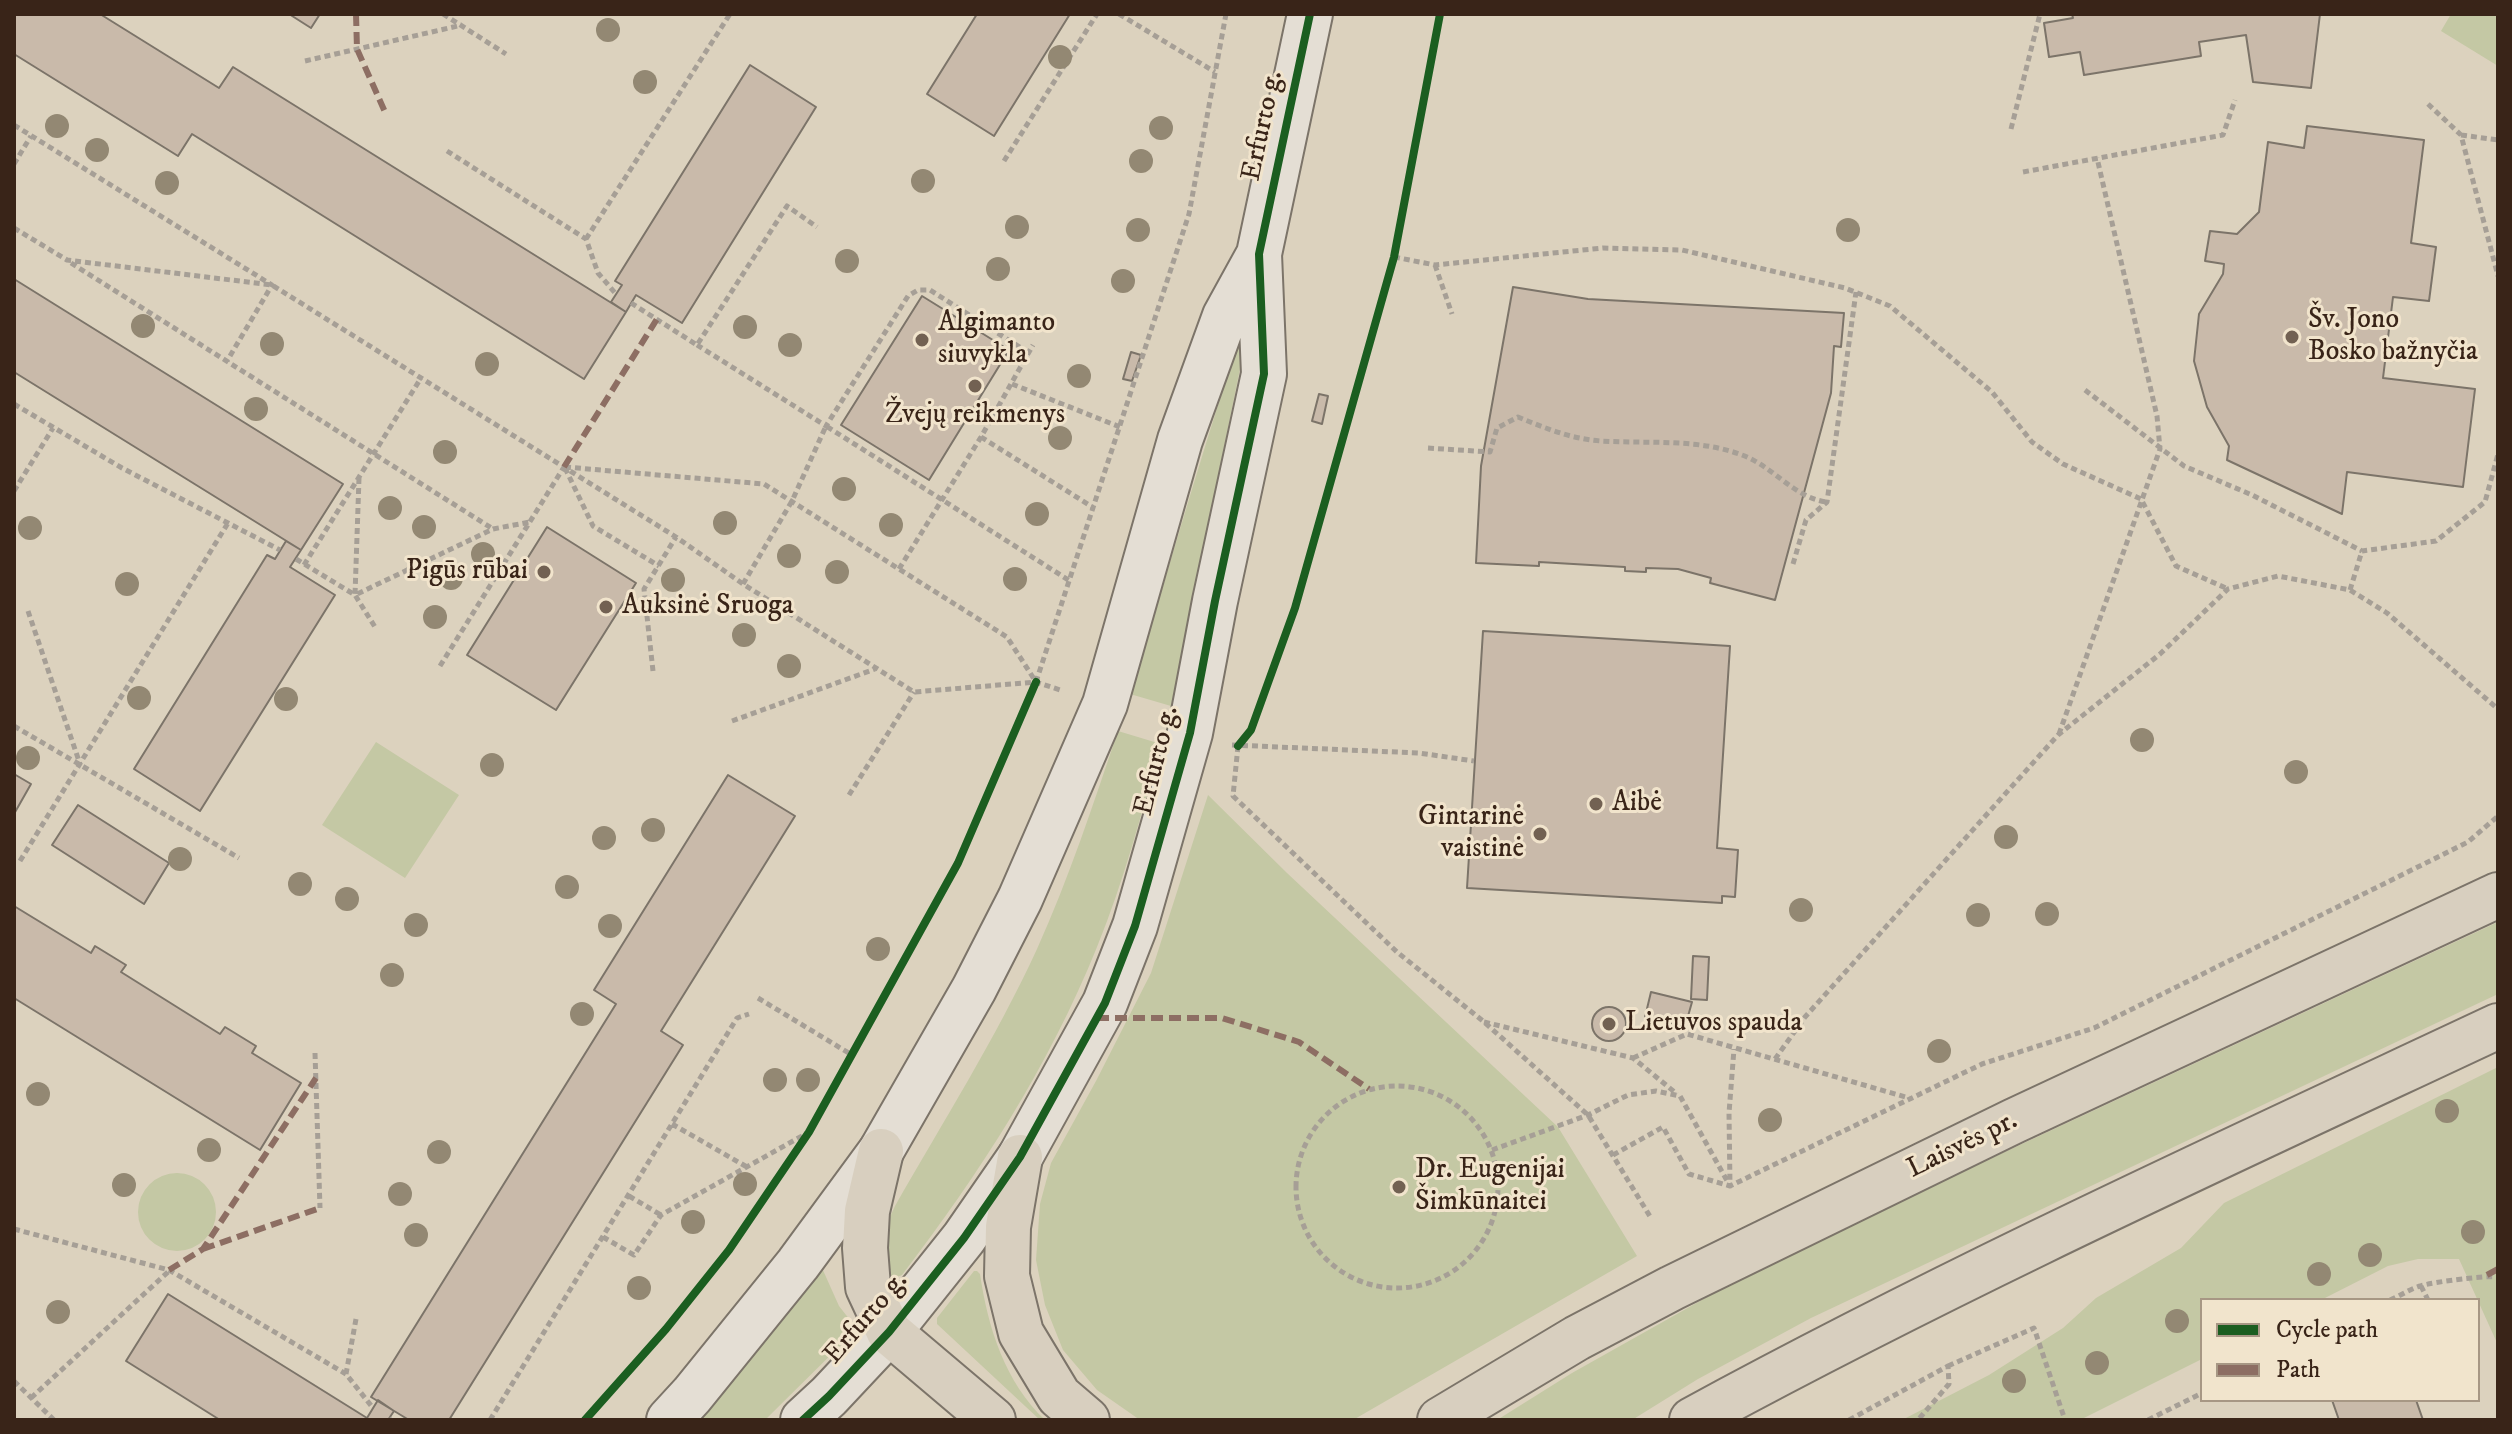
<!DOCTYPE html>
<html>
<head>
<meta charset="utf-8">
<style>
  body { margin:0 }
  #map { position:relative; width:2512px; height:1434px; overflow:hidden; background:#dcd2be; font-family:"IM FELL DW Pica",serif }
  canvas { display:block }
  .frame { position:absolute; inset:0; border:16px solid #392418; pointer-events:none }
  .legend { position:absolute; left:2200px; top:1298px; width:280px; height:104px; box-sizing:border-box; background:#f1e4cc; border:2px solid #a79784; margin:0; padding:10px 14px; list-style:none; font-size:24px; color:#392418 }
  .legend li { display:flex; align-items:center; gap:16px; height:40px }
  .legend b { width:40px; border:2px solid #a79784 }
</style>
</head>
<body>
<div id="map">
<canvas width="2512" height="1434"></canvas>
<div class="frame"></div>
<ul class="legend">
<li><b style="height:10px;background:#1b5e20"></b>Cycle path</li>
<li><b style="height:10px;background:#8d6e63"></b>Path</li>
</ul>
</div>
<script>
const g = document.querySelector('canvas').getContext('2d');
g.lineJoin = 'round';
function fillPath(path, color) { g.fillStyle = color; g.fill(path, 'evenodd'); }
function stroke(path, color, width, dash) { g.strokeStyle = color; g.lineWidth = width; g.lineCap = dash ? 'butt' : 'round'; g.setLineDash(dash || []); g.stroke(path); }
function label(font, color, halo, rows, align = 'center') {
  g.font = font + ' "IM FELL DW Pica",serif'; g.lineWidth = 6; g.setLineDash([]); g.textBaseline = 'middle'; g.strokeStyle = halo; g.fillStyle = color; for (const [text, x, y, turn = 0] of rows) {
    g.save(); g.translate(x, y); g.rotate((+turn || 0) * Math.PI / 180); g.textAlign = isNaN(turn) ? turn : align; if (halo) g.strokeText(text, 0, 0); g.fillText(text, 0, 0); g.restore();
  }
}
const green = new Path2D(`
  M 2451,14 L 2498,14 L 2498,66 L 2441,31 Z
  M 1256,291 L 1171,706 L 1130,694 C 1172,560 1209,424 1256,291 Z
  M 1118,731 L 1161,744 C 1142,812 1124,881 1097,947 C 1049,1066 980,1173 902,1275 C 896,1278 893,1277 886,1274 L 882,1234 L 895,1206 C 943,1122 996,1038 1037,949 C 1069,878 1093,805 1118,731 Z
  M 376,742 L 459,795 L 405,878 L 322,825 Z
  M 1208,795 L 1287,873 L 1558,1127 L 1637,1256 L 1353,1420 L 1140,1420 L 1097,1390 L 1063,1350 L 1045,1305 L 1036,1260 L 1040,1204 L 1051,1163 L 1096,1081 L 1151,973 Z
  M 2498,922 L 2498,994 L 1811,1318 L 1698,1379 L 1632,1420 L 1497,1420 L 1572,1373 L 1773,1260 Z
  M 2498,1067 L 2498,1345 L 2459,1259 L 2418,1259 L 2388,1266 L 2321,1300 L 2202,1300 L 2202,1359 L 2080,1420 L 1902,1420 L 1989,1375 L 2063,1328 L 2096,1298 L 2181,1248 L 2224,1203 Z
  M138 1212a39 39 0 1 1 78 0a39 39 0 1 1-78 0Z
  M 822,1268 L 839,1306 L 857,1329 L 765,1420 L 697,1420 Z
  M 974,1271 L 977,1271 L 980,1274 C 988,1328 1005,1382 1045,1420 L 1040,1420 L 937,1324 L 937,1318 Z`);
const building = new Path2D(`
  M 14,14 L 100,14 L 219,88 L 233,67 L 626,312 L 584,379 L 192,134 L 178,156 L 14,54 Z
  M 289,14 L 320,14 L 311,28 Z
  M 977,14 L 1070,14 L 994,136 L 927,94 Z
  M 2072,14 L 2320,14 L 2311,88 L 2253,82 L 2246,35 L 2199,42 L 2201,56 L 2084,75 L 2080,52 L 2049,57 L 2044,23 L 2073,18 Z
  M 750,65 L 816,107 L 682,323 L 636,295 L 626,312 L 611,302 L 622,285 L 615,281 Z
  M 2307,126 L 2424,140 L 2411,243 L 2436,247 L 2429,301 L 2393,297 L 2383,378 L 2475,389 L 2463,487 L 2347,472 L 2342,514 L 2227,460 L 2229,446 L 2207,407 L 2194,361 L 2199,314 L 2223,274 L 2224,264 L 2205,261 L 2210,231 L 2237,234 L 2259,212 L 2268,142 L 2304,148 Z
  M 14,279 L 343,484 L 301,550 L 14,372 Z
  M 1513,287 L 1588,299 L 1844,313 L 1841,347 L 1834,346 L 1831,393 L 1775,600 L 1710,583 L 1711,578 L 1678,569 L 1646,568 L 1646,572 L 1625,571 L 1625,567 L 1539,562 L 1539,566 L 1476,563 L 1481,466 Z
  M 922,296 L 1009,350 L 929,480 L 841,425 Z
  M 1131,352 L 1141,355 L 1132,381 L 1123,379 Z
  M 1319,394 L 1328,396 L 1322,424 L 1312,421 Z
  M 547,527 L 636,583 L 556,710 L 467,655 Z
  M 286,541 L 301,550 L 290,567 L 335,595 L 200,811 L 134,769 L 267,555 L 275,559 Z
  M 1483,631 L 1730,646 L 1717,848 L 1738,850 L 1735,897 L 1722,896 L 1722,903 L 1467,888 Z
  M 14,774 L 31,784 L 14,814 Z
  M 728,775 L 795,816 L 661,1031 L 683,1045 L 449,1420 L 409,1420 L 371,1397 L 616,1004 L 594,990 Z
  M 78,805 L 169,863 L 144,904 L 52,845 Z
  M 14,906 L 91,953 L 95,946 L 126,965 L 121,972 L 220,1034 L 225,1027 L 256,1046 L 252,1053 L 301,1083 L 260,1150 L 14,998 Z
  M 1693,956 L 1709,957 L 1707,1000 L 1691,999 Z
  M 1651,992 L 1692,1002 L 1685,1027 L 1645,1017 Z
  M1592 1024a17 17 0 1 1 34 0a17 17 0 1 1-34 0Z
  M 168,1294 L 367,1418 L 378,1400 L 394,1411 L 388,1420 L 220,1420 L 126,1361 Z
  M 2332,1400 L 2416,1400 L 2423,1420 L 2339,1420 Z`);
const path = new Path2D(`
  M 443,14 L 506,54
  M 1119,14 L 1215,72
  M 305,61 L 462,25
  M 2428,104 L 2461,135 L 2498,276
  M 14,125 L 272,285 L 227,361
  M 2011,129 L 2040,14
  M 2461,135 L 2498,140
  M 447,151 L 586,239 L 598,273 L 616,294
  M 1004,161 L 1097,14
  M 14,164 L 31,136
  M 2023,172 L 2223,135 L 2235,100
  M 14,228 L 67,260 L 272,285 L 676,537 L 743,584 L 914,692 L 1036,682 L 1063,691
  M 586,239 L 730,14
  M 1394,257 L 1435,265 L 1603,248 L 1682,250 L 1845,288 L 1890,306 L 1992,392 L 2032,442 L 2063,464 L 2141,499 L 2176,566 L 2228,589
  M 71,263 L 493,529
  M 1435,265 L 1452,314
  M 631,303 L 697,345 L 787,206 L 817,227
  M 697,345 L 826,426 L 908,296 L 918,290 L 930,290 L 1029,353
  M 1012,384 L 1120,427
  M 2085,390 L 2184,466 L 2252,495 L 2362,551
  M 14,404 L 122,468 L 280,550
  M 981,437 L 1094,508
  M 1428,448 L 1490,452 L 1497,428 L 1518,417 C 1545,428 1571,439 1601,441 C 1648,444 1697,438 1742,455 C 1773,466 1794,498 1827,502
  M 565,467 L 764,484 L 1007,637 L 1036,682
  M 565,468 L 593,526 L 659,566
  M 359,478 L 355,595 L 493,529 L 530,522
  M 14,491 L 53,428
  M 296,559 L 355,595 L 375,627
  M 1793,564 L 1806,520 L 1827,502 L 1856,292
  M 304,565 L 421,378
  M 899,569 L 981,437 L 1033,345
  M 743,584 L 792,501 L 826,426 L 1070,581
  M 2350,590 L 2362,551 L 2436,541 L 2485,502 L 2498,454
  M 28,611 L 80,764
  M 440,666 L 564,467
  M 653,671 L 644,589 L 676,537
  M 1036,682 L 1189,214 L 1226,14
  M 732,721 L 875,669
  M 14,726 L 239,858
  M 2059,734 L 2160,449 L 2157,416 L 2097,158
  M 1232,745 L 1419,753 L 1474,761
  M 1238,746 L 1233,796 L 1397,952 L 1483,1021 L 1588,1115 L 1651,1218
  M 849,795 L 914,692
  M 20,861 L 228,523
  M 758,998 L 852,1055
  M 1484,1022 L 1633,1058 L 1677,1094
  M 315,1053 L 320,1208
  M 1633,1058 L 1687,1034 L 1909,1098
  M 1775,1059 L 1805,1017 L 2058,735 L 2160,654 L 2228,589 L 2278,576 L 2350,590 L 2387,613 L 2498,709
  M1296 1187a101 101 0 1 1 202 0a101 101 0 1 1-202 0Z
  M 672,1124 L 747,1167
  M 1492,1150 L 1588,1115 L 1628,1095 L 1656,1091 L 1680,1096 L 1730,1186 L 1982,1064 L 2094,1028 L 2468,842 L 2498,816
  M 1613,1155 L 1663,1127 L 1689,1174 L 1730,1186 L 1729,1113 L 1734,1049
  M 629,1196 L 661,1215
  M 14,1229 L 169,1270 L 346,1374
  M 603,1237 L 634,1255 L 661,1215 L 809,1132
  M 2421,1286 L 2428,1300
  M 2390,1300 C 2400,1296 2410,1289 2420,1286 C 2432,1282 2488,1275 2498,1277
  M 356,1319 L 346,1374 L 373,1408
  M 1948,1366 L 2034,1328 L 2065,1420
  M 14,1381 L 54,1420
  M 31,1398 L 169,1271
  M 389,1419 L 391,1420
  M 490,1420 L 737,1018 L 749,1014
  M 1849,1420 L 1948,1366 L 1949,1384 L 1918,1420
  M 2148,1420 L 2202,1393`);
const secondary = new Path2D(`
  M 669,1420 L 692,1395 L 798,1264 L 881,1151 L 974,989 L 1020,899 L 1105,704 L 1180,440 L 1225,316 L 1258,256
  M 803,1420 L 829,1396 L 889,1332 L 964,1238 L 1020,1157 L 1105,1003 L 1135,926 L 1190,733 L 1215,601 L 1264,374 L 1259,254 L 1310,14`);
const primary = new Path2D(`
  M 881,1151 L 867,1211 L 865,1248 L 868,1287 L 889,1332 L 993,1420
  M 1020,1157 L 1008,1227 L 1007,1276 L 1021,1333 L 1059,1396 L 1087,1420
  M 1440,1420 L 1577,1338 L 1672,1288 L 2014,1121 L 2498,895
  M 1692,1420 C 1955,1277 2227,1153 2498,1026`);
const quiet = new Path2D(`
  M 356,14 L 357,49 L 385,112
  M 564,467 L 657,319
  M 1097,1018 L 1222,1018 L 1299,1042 L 1369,1089
  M 203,1249 L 320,1208
  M 169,1270 L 203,1249 L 316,1078
  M 2487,1275 L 2498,1269`);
const cycleway = new Path2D(`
  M 1238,746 L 1251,730 L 1295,608 L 1394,257 L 1440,14
  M 585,1420 L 666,1329 L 729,1250 L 809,1132 L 958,863 L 1036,682
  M 803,1420 L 829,1396 L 889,1332 L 964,1238 L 1020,1157 L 1105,1003 L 1135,926 L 1190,733 L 1215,601 L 1264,374 L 1259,254 L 1310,14`);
const trees = [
  [608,30],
  [1060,57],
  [645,82],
  [57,126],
  [1161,128],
  [97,150],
  [1141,161],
  [923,181],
  [167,183],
  [1017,227],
  [1138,230],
  [1848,230],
  [847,261],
  [998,269],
  [1123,281],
  [143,326],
  [745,327],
  [272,344],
  [790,345],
  [487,364],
  [1079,376],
  [256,409],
  [1060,438],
  [445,452],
  [844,489],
  [390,508],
  [1037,514],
  [725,523],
  [891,525],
  [424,527],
  [30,528],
  [483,554],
  [789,556],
  [837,572],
  [451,578],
  [1015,579],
  [673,580],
  [127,584],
  [435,617],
  [744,635],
  [789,666],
  [139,698],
  [286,699],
  [2142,740],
  [28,758],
  [492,765],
  [2296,772],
  [653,830],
  [2006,837],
  [604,838],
  [180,859],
  [300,884],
  [567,887],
  [347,899],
  [1801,910],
  [2047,914],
  [1978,915],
  [416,925],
  [610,926],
  [878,949],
  [392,975],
  [582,1014],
  [1939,1051],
  [775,1080],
  [808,1080],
  [38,1094],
  [2447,1111],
  [1770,1120],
  [209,1150],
  [439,1152],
  [745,1184],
  [124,1185],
  [400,1194],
  [693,1222],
  [2473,1232],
  [416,1235],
  [2370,1255],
  [2319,1274],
  [639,1288],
  [58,1312],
  [2177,1321],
  [2097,1363],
  [2014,1381]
];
const markers = [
  [2292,337,8,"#726152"],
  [922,340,8,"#726152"],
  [975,386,8,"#726152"],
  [544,572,8,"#726152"],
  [606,607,8,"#726152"],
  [1596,804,8,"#726152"],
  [1540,834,8,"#726152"],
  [1609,1024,8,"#726152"],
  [1399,1187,8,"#726152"]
];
const streetNames = [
  ["Erfurto g.",1264,126,-78],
  ["Erfurto g.",1158,761,-76],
  ["Laisvės pr.",1963,1146,-26],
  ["Erfurto g.",867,1319,-49]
];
const poiNames = [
  ["Šv. Jono",2308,321],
  ["Bosko bažnyčia",2308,353],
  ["Algimanto",938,324],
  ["siuvykla",938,356],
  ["Žvejų reikmenys",975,416,"center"],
  ["Pigūs rūbai",528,572,"right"],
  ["Auksinė Sruoga",622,607],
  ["Aibė",1612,804],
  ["Gintarinė",1524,818,"right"],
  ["vaistinė",1524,850,"right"],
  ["Lietuvos spauda",1625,1024],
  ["Dr. Eugenijai",1415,1171],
  ["Šimkūnaitei",1415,1203]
];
fillPath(green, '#c4c8a4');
fillPath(building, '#c9baaa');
stroke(building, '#7c7469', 2);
stroke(secondary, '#7c7469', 48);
stroke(primary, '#7c7469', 48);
stroke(path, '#a69f96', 5, [6, 4]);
stroke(secondary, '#e4ded4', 44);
stroke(primary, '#d8cfbf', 44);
stroke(quiet, '#8d6e63', 6, [12, 6]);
stroke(cycleway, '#1b5e20', 8);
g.fillStyle = '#938873';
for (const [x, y] of trees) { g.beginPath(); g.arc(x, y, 12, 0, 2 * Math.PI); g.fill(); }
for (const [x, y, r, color] of markers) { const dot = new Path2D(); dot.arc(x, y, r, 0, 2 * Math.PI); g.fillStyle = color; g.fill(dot); stroke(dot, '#f1e4cc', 3); }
label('28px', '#392418', '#f1e4cc', streetNames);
label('28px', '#392418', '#f1e4cc', poiNames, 'left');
</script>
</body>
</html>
